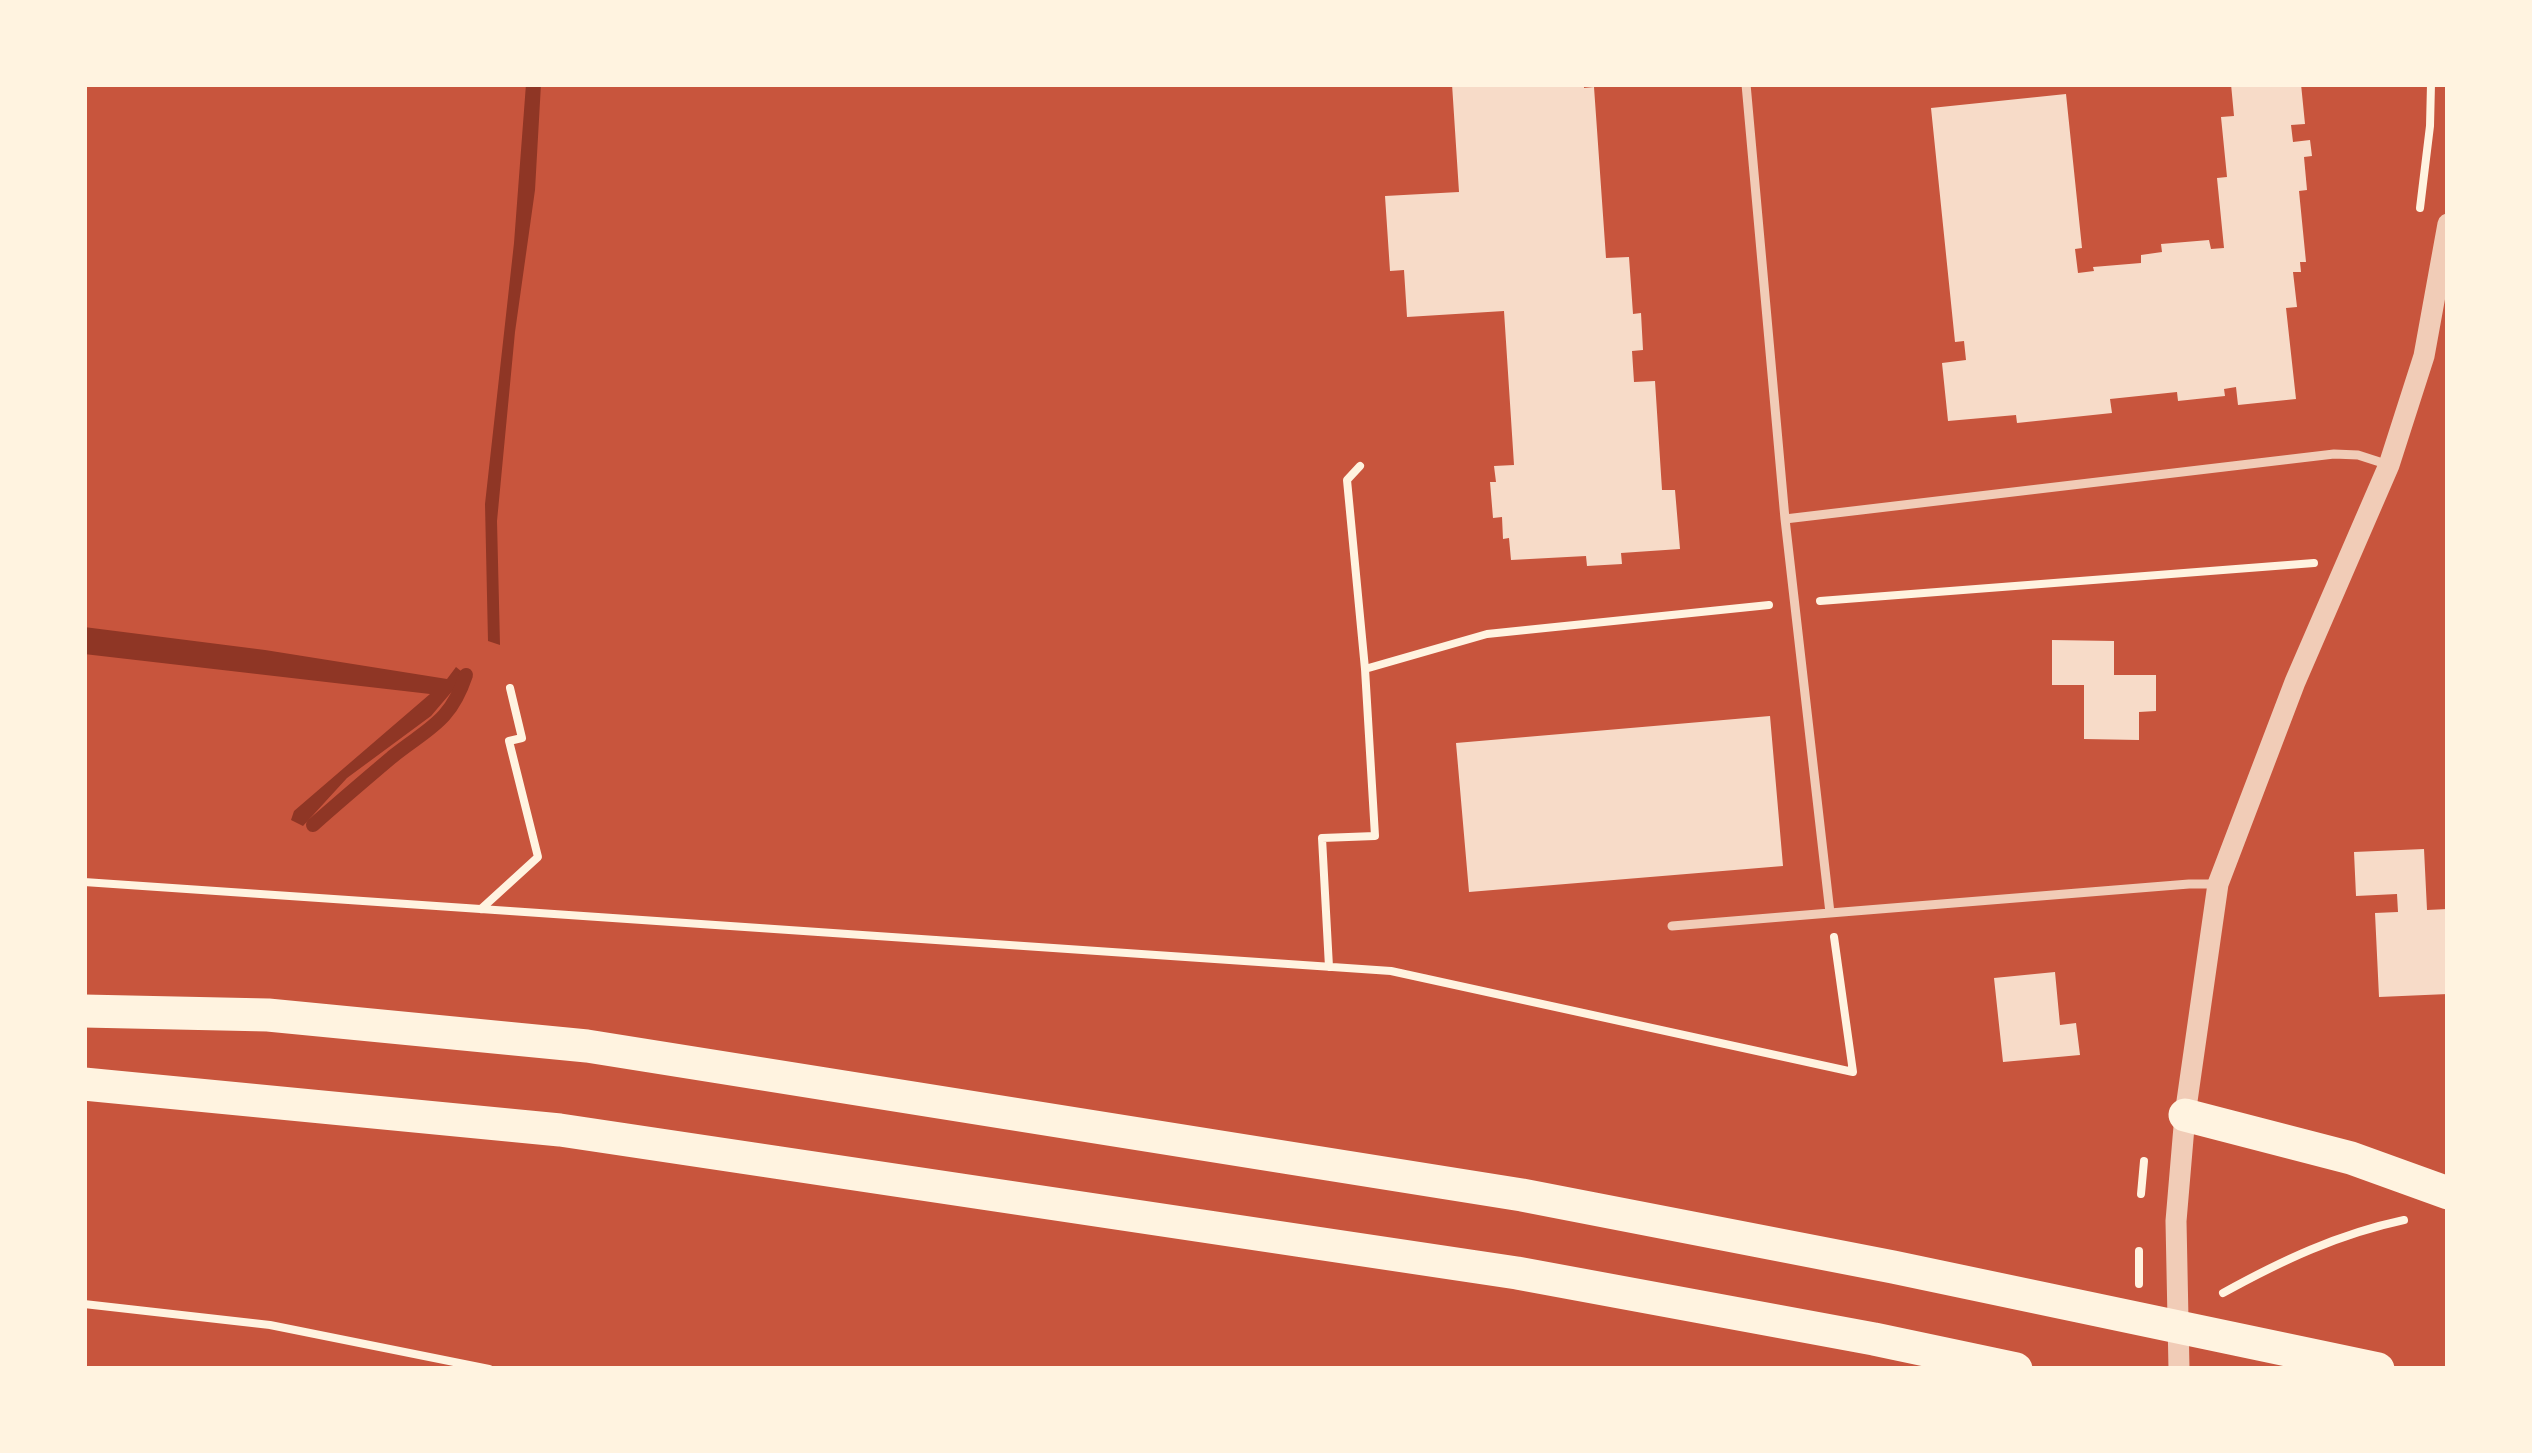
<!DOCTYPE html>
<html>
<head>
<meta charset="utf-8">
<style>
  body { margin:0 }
  #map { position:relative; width:2532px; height:1453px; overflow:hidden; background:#c8553d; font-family:Signika,sans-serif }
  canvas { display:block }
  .frame { position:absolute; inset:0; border:87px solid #fff3e0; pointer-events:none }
</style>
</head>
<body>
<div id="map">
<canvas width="2532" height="1453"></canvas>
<div class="frame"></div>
</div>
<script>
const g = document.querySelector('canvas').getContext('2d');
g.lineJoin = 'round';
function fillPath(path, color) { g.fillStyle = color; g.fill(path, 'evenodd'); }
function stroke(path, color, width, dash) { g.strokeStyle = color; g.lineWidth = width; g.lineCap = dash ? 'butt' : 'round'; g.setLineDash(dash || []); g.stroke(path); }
const water = new Path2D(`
  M 526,84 L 541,84 L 535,190 L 515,332 L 497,521 L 500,645 L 488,641 L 485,504 L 514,243 Z
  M 84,627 L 265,650 L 447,679 L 456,667 L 466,675 L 431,716 L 347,778 L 303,826 L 291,820 L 294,811 L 430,694 L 84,654 Z`);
const stream = new Path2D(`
  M 313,825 C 339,802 366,779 392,757 C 428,728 450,723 466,675`);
const building = new Path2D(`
  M 1452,84 L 1584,84 L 1584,88 L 1594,87 L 1606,258 L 1629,257 L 1633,314 L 1641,313 L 1643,350 L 1632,351 L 1634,382 L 1655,381 L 1662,490 L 1675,490 L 1680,549 L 1621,553 L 1622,564 L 1587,566 L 1586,556 L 1511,560 L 1509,538 L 1503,539 L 1502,517 L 1493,518 L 1490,482 L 1496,482 L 1494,466 L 1514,465 L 1504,311 L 1407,317 L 1404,270 L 1390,271 L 1385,196 L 1459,192 Z
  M 2231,84 L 2301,84 L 2305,124 L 2291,125 L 2293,142 L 2310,140 L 2312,156 L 2304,157 L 2307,190 L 2299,191 L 2306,262 L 2300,262 L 2301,272 L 2293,272 L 2297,307 L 2286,308 L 2296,399 L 2238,405 L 2236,387 L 2224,389 L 2225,396 L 2178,401 L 2177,392 L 2110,399 L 2112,413 L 2017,423 L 2016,415 L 1948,421 L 1942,363 L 1966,360 L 1964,341 L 1955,342 L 1931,108 L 2066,94 L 2082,248 L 2075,249 L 2078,273 L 2094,271 L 2093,267 L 2141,263 L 2141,255 L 2162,252 L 2161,244 L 2209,240 L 2211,249 L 2224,248 L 2217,178 L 2227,177 L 2221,117 L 2234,116 Z
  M 2052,640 L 2114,641 L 2114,675 L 2156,675 L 2156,711 L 2139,712 L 2139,740 L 2084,739 L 2084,685 L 2052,685 Z
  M 1770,716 L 1783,866 L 1469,892 L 1456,743 Z
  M 2424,849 L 2427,910 L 2448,909 L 2448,994 L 2379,997 L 2375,913 L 2398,912 L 2397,894 L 2356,896 L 2354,852 Z
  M 2055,972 L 2060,1025 L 2076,1023 L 2080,1055 L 2003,1062 L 1994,978 Z`);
const path = new Path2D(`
  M 2420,208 L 2430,126 L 2431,84
  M 1360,466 L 1347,480 L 1365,669
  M 1820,601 L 2314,563
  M 84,882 L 1391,971 L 1853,1072 L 1834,937
  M 481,909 L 538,857 L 509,741 L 522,738 L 510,688
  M 1329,967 L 1322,838 L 1375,836 L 1365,669 L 1487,634 L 1769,605
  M 2141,1194 L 2144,1161
  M 2139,1284 L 2139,1251
  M 2223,1293 C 2281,1261 2338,1234 2404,1220
  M 84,1304 L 270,1325 L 489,1369`);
const service = new Path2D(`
  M 1785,519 L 2334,454 L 2358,455 L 2389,465
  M 1830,913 L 2189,884 L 2218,884
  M 1672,926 L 1830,913 L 1785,519 L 1746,84`);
const tertiary = new Path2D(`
  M 2179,1369 L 2176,1221 L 2185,1115 L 2218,884 L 2295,682 L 2389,465 L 2424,356 L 2448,224`);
const trunk = new Path2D(`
  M 84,1011 L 268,1015 L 587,1046 L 1522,1195 L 1893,1267 L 2378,1369
  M 84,1084 L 560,1130 L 1517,1273 L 1874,1339 L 2016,1369
  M 2185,1115 L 2351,1158 L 2448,1193`);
fillPath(water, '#8f3625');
stroke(stream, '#8f3625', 14);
fillPath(building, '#f7dbc8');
stroke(path, '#fff3e0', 8);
stroke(service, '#f1ccb7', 9);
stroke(tertiary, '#f1ccb7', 21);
stroke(trunk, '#fff3e0', 33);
</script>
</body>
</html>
